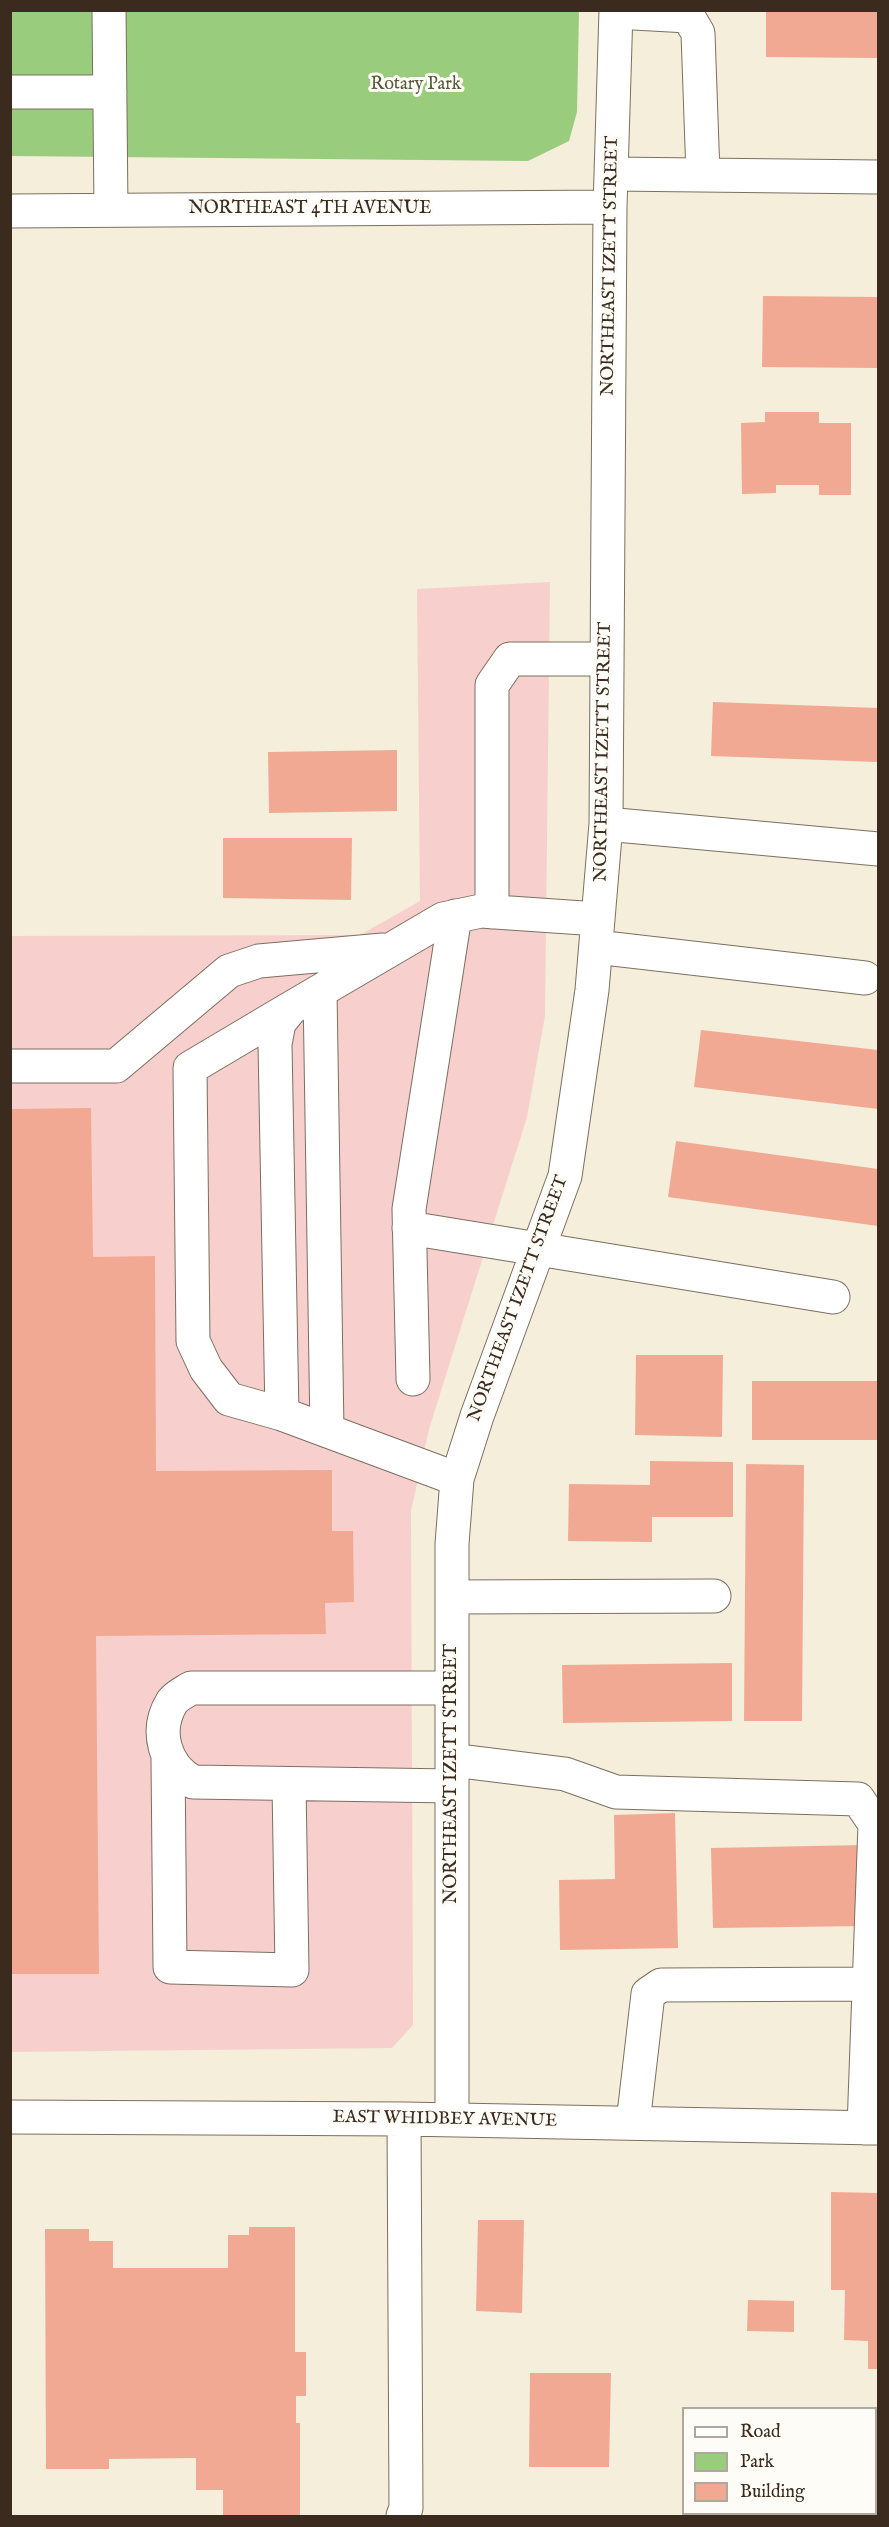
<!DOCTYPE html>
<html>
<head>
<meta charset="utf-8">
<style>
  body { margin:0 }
  #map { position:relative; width:889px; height:2527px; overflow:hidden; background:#f4eedb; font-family:"IM FELL English",serif }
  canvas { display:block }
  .frame { position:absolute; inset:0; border:12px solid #3b2a1e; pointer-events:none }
  .legend { position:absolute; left:682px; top:2407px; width:195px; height:108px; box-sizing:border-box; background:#fdfcf7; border:2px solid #afa8a0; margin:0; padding:8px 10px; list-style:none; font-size:18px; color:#3b2a1e }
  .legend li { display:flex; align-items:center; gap:12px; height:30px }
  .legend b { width:30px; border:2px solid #afa8a0 }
</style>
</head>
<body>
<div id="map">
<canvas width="889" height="2527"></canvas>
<div class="frame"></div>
<ul class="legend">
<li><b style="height:8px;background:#fff"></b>Road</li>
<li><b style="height:16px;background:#99cc7c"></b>Park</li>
<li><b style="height:16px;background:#f2a993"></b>Building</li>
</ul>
</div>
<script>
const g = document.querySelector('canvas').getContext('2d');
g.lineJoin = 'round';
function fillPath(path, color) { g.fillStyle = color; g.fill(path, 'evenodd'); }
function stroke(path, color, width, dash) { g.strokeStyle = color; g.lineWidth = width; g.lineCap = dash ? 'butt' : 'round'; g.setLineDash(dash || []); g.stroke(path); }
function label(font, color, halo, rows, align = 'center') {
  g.font = font + ' "IM FELL English",serif'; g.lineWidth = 6; g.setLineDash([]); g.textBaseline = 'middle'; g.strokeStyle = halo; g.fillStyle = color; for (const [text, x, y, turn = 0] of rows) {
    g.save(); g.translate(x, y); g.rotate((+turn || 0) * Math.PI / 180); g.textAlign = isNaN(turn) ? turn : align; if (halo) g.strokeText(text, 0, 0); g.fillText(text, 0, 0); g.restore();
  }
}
const built = new Path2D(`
  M 550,582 L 545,1016 L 527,1117 L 429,1429 L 411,1511 L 413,2025 L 392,2048 L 11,2052 L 10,936 L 360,935 L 420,901 L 417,589 Z`);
const green = new Path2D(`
  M 11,11 L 579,11 L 577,112 L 569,141 L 528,161 L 11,156 Z`);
const building = new Path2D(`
  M 766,10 L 878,10 L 878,58 L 766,57 Z
  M 763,296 L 878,297 L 878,368 L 762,367 Z
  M 765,412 L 819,412 L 819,423 L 851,423 L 851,495 L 819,495 L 819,485 L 776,485 L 776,493 L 742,494 L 741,423 L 765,422 Z
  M 713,702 L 878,708 L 878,762 L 711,756 Z
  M 397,750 L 397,811 L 269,813 L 268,752 Z
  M 223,838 L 352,838 L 351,900 L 223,898 Z
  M 701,1030 L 878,1050 L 878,1109 L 694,1087 Z
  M 91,1108 L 93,1257 L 155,1256 L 156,1471 L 332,1470 L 332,1531 L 353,1531 L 354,1602 L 325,1603 L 326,1634 L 96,1636 L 99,1974 L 10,1974 L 10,1109 Z
  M 676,1141 L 878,1169 L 878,1226 L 668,1197 Z
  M 636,1355 L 723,1355 L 722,1437 L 635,1435 Z
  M 752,1381 L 878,1381 L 878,1440 L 752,1440 Z
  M 650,1461 L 733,1462 L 733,1517 L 652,1517 L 652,1542 L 568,1541 L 569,1484 L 650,1485 Z
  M 746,1464 L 804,1465 L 802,1721 L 744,1721 Z
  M 732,1663 L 732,1721 L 563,1723 L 562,1665 Z
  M 675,1813 L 678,1948 L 560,1950 L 559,1880 L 615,1879 L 614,1815 Z
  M 864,1845 L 865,1926 L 713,1928 L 711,1848 Z
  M 831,2192 L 878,2193 L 878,2369 L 868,2369 L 868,2341 L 844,2340 L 845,2290 L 831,2290 Z
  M 478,2220 L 524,2220 L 522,2313 L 476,2311 Z
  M 249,2227 L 295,2227 L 295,2352 L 306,2352 L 306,2396 L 296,2396 L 296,2423 L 300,2423 L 300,2516 L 223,2516 L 223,2490 L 196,2490 L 196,2458 L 109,2459 L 109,2469 L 46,2469 L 45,2229 L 89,2229 L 89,2241 L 113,2241 L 113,2268 L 228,2268 L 228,2235 L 249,2235 Z
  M 748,2300 L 794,2301 L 794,2332 L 747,2331 Z
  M 530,2373 L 611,2373 L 609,2467 L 529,2467 Z`);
const minor = new Path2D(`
  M 109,10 L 111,210
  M 616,12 L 688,16 L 698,33 L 703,175
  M 10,92 L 110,92
  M 611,174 L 878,177
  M 10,211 L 610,207
  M 606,824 L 878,849
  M 492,912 L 492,685 L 510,659 L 607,659
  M 596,947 L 865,978
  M 320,991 L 327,1431
  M 10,1066 L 116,1066 L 229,971 L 259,961 L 383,950
  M 409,1228 L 833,1297
  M 413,1379 L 409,1209 L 455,916
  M 282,1414 L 229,1399 L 206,1369 L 193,1341 L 190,1068 L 291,1008
  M 457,1479 L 282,1414 L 275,1044 L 279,1023 L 291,1008 L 443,919 L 481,911 L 598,919
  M 452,1597 L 714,1596
  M 452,1688 L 191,1688 C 185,1692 176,1696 172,1702 C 154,1731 165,1767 193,1782 L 452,1786
  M 168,1760 L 170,1967 L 292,1970 L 289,1784
  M 452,1760 L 565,1774 L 616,1792 L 858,1799 L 875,1824 L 864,2128
  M 10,2117 L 404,2119 L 878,2128
  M 452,2120 L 452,1544 L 457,1479 L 477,1416 L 565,1176 L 592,990 L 606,824 L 610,207 L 616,10
  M 633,2123 L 648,1994 L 661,1985 L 869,1984
  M 876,2448 L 878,2448
  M 763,2514 L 763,2516
  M 403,2516 L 406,2508 L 404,2119`);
const parkNames = [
  ["Rotary Park",416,85]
];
const streetNames = [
  ["NORTHEAST 4TH AVENUE",310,209],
  ["NORTHEAST IZETT STREET",611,266,-89],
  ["NORTHEAST IZETT STREET",604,752,-89],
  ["NORTHEAST IZETT STREET",519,1299,-70],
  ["NORTHEAST IZETT STREET",452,1774,-90],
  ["EAST WHIDBEY AVENUE",445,2120,1]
];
fillPath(built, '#f7d0cd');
fillPath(green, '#99cc7c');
fillPath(building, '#f2a993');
stroke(minor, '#7c6f60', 35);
stroke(minor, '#fff', 33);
label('18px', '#575b3a', '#fdfcf7', parkNames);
label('18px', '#3b2a1e', '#fdfcf7', streetNames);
</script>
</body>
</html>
